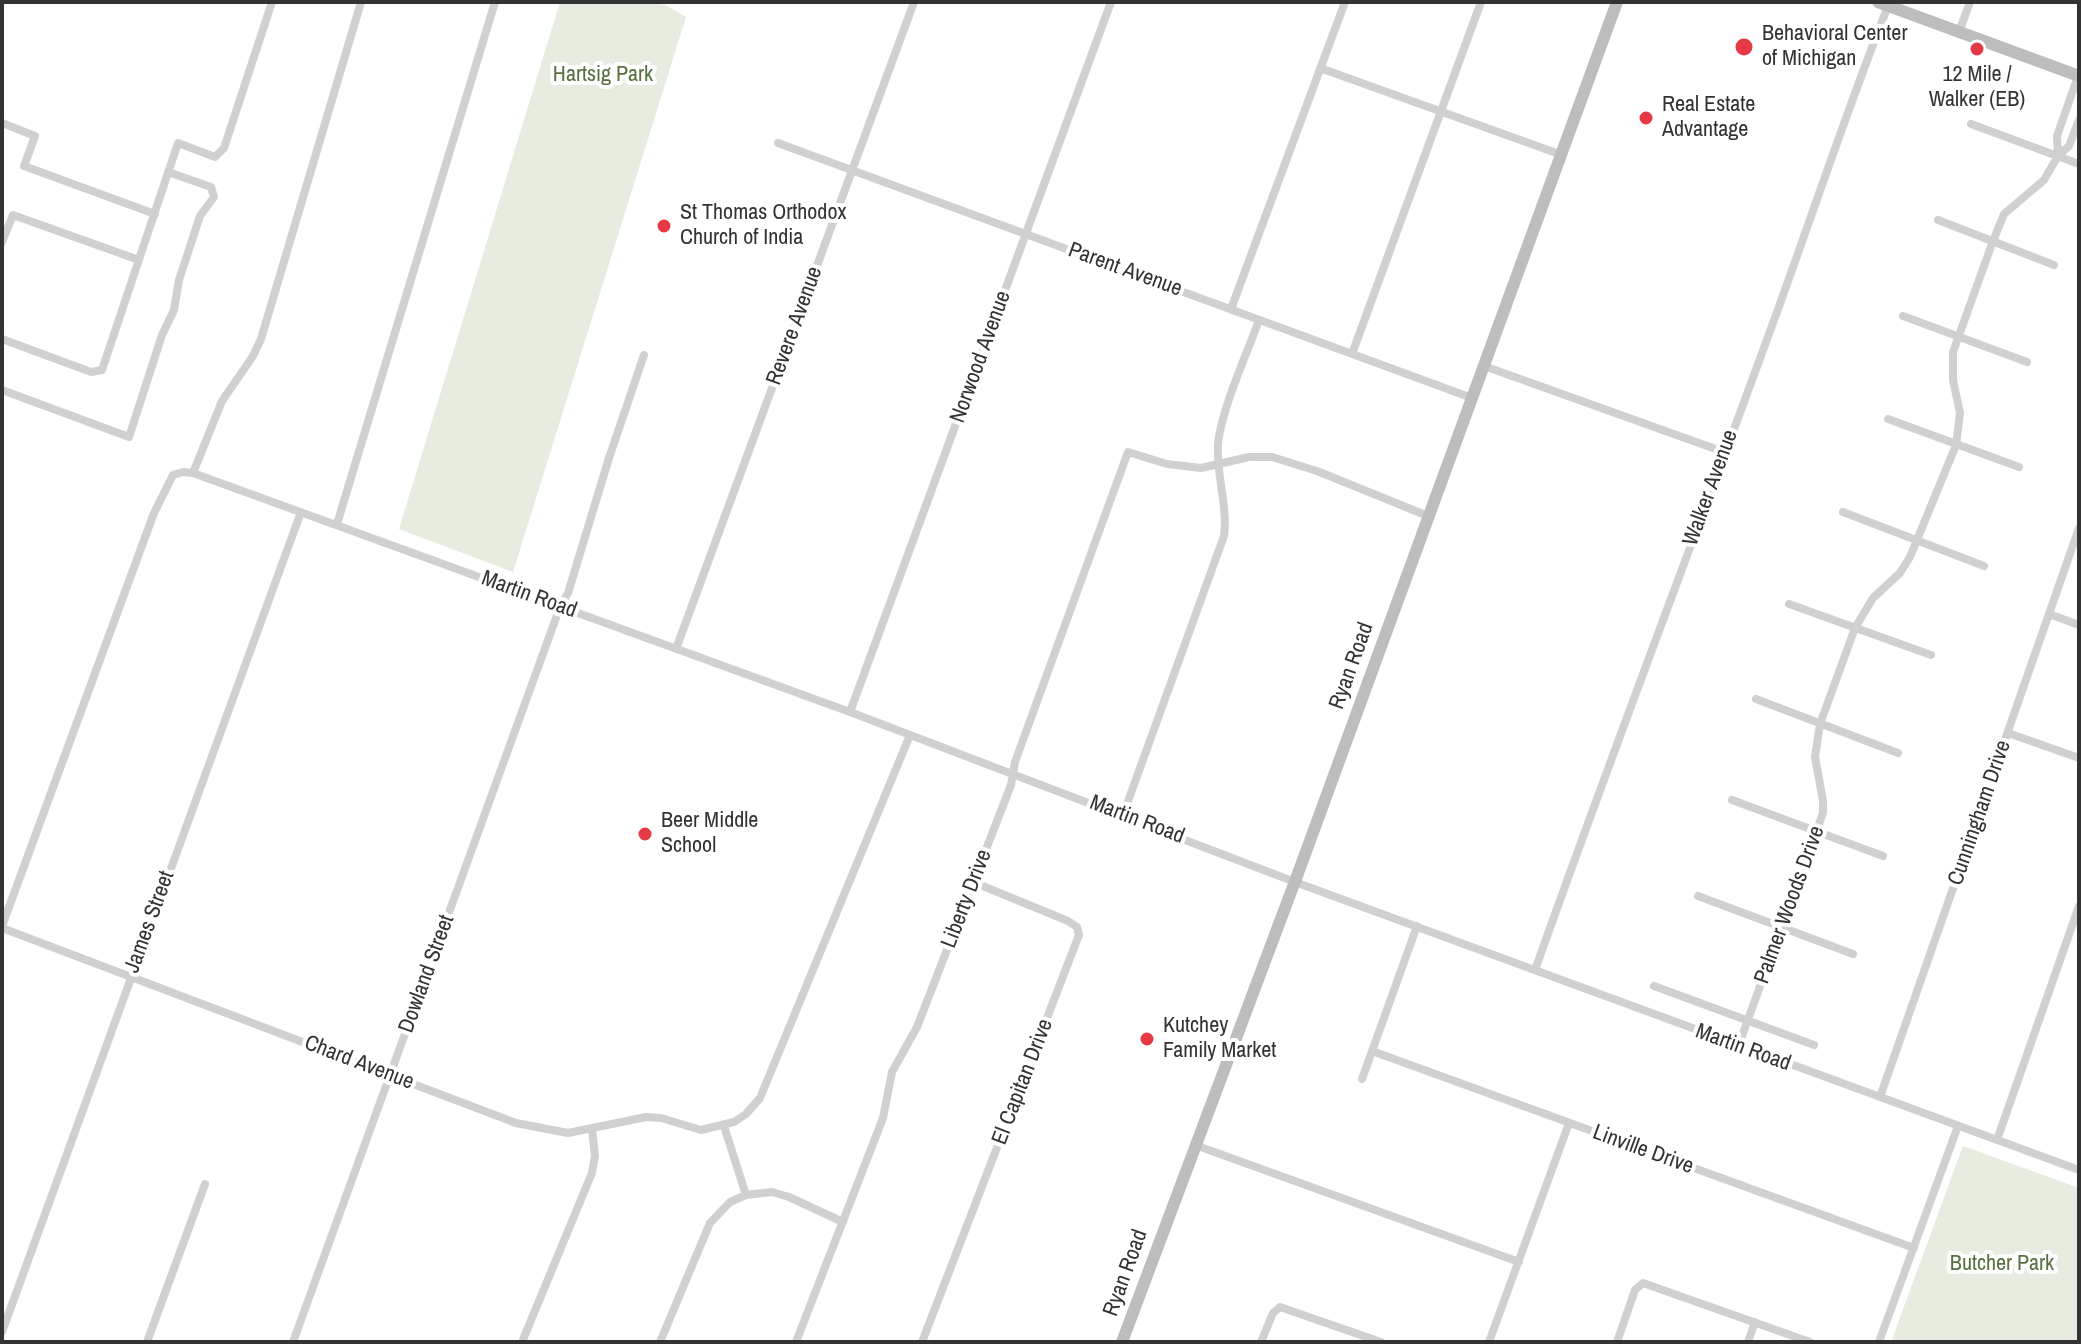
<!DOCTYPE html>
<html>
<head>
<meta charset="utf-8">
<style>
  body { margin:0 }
  #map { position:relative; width:2081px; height:1344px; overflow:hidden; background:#fff; font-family:"Archivo Narrow",sans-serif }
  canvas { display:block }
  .frame { position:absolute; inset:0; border:4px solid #333; pointer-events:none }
</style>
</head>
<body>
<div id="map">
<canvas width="2081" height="1344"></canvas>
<div class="frame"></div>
</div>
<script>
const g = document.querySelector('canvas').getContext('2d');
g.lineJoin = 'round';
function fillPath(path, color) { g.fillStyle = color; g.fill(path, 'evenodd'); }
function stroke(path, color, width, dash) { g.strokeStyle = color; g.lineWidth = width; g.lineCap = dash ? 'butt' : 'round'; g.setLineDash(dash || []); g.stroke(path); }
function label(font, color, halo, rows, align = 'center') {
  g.font = font + ' "Archivo Narrow",sans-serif'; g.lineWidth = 8; g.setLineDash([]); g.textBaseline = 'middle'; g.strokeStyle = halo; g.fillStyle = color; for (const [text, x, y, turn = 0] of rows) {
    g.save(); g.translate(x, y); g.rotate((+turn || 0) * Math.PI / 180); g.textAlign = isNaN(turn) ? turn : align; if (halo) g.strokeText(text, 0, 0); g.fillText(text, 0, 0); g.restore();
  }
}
const green = new Path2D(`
  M 560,2 L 654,2 L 667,6 L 686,17 L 513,572 L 399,529 Z
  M 1963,1146 L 2079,1188 L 2079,1342 L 1891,1342 Z`);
const street = new Path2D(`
  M 1959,32 L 1970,2
  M 1320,68 L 1562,155
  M 2,123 L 35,136 L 24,166 L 155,214
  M 1971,124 L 2079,164
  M 778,143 L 1472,398
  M 2058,156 L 2057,136 L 2078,76
  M 1938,220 L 2054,265
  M 2,242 L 13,215 L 139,260
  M 1231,309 L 1345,2
  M 1903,316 L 2027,362
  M 2,339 L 91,372 L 102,370 L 178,143 L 215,157 L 224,148 L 272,2
  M 1352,354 L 1481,2
  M 1484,366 L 1724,452
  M 2,390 L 129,437 L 162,335 L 174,310 L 179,280 L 200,216 L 214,197 L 211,187 L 168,172
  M 1888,419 L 2019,467
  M 193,473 L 222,401 L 253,356 L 261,339 L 361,2
  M 1843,512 L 1984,566
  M 337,524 L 495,2
  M 1789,604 L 1931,655
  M 2049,614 L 2079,625
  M 676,649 L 914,2
  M 1756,699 L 1898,753
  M 850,712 L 1111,2
  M 2008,733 L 2079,758
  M 1732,800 L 1883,856
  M 1123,815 L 1224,536 C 1228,505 1216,475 1218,444 C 1221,410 1247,354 1259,320
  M 1698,896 L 1853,954
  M 2,926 L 154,513 L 173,475 L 183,472 L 193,473 L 850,712 L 1295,882 L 2079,1170
  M 2,928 L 516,1123 L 568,1133 L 646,1117 L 661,1118 L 701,1130 L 734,1122 L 746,1114 L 760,1098 L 910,735
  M 1535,970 C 1613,750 1697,532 1777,312 C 1814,210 1848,107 1888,6
  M 1654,986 L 1814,1045
  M 1738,1047 L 1823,813 L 1823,801 L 1815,757 L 1820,724 L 1855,628 L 1873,598 L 1900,573 L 1910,557 L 1956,445 L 1960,413 L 1953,380 L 1953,352 L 1993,241 L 2004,214 L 2044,180 L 2058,156 L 2069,146 L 2079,120
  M 1372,1051 L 1914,1248
  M 1362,1079 L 1417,926
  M 1880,1097 L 2079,528
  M 724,1126 L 746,1195
  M 1997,1140 L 2079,906
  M 1195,1145 L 1519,1262
  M 2,1332 L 301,512
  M 147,1342 L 205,1184
  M 293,1342 L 560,607 L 568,593 L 609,458 L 644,355
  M 522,1342 L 592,1173 L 595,1156 L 592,1129
  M 660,1342 L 710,1223 L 730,1202 L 746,1195 L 772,1192 L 789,1197 L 843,1222
  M 796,1342 L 883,1118 L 892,1072 L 917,1027 L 1011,785 L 1015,762 L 1128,452 L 1167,464 L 1201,468 L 1249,457 L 1272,457 L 1317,471 L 1428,516
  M 922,1342 L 1079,935 L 1077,927 L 1068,921 L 973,882
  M 1261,1342 L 1273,1313 L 1280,1307 L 1381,1342
  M 1489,1342 L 1569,1123
  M 1617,1342 L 1635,1290 L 1643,1283 L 1810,1342
  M 1748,1342 L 1755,1322
  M 1879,1342 L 1958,1126`);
const secondary = new Path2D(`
  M 1878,2 L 2079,76
  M 1122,1342 L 1300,868 L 1617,2`);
const markers = [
  [1744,47,10,"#e63946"],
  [1977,49,8,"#e63946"],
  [1646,118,8,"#e63946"],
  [664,226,8,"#e63946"],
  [645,834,8,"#e63946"],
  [1147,1039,8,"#e63946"]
];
const poiNames = [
  ["Behavioral Center",1762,34],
  ["of Michigan",1762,59],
  ["12 Mile /",1977,75,"center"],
  ["Walker (EB)",1977,100,"center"],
  ["Real Estate",1662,105],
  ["Advantage",1662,130],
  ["St Thomas Orthodox",680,213],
  ["Church of India",680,238],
  ["Beer Middle",661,821],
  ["School",661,846],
  ["Kutchey",1163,1026],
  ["Family Market",1163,1051]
];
const parkNames = [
  ["Hartsig Park",603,75],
  ["Butcher Park",2002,1264]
];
const streetNames = [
  ["Parent Avenue",1125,270,20],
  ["Revere Avenue",795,326,-70],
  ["Norwood Avenue",981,357,-70],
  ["Walker Avenue",1711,488,-70],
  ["Martin Road",529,595,20],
  ["Ryan Road",1352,666,-70],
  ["Cunningham Drive",1980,813,-71],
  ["Martin Road",1137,820,21],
  ["Liberty Drive",967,899,-69],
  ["Palmer Woods Drive",1790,905,-70],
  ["James Street",150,922,-70],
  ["Dowland Street",427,974,-70],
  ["Martin Road",1743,1048,20],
  ["Chard Avenue",359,1063,21],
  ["El Capitan Drive",1023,1082,-69],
  ["Linville Drive",1643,1150,20],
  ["Ryan Road",1126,1273,-70]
];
fillPath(green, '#e6ecdf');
stroke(street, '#d0d0d0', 8);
stroke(secondary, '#bdbdbd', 12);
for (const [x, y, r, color] of markers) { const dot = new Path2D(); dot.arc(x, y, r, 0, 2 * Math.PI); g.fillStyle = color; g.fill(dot); stroke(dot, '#fff', 3); }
label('22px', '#333', '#fff', poiNames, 'left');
label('22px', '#56703f', '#fff', parkNames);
label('22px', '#333', '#fff', streetNames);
</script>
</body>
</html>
